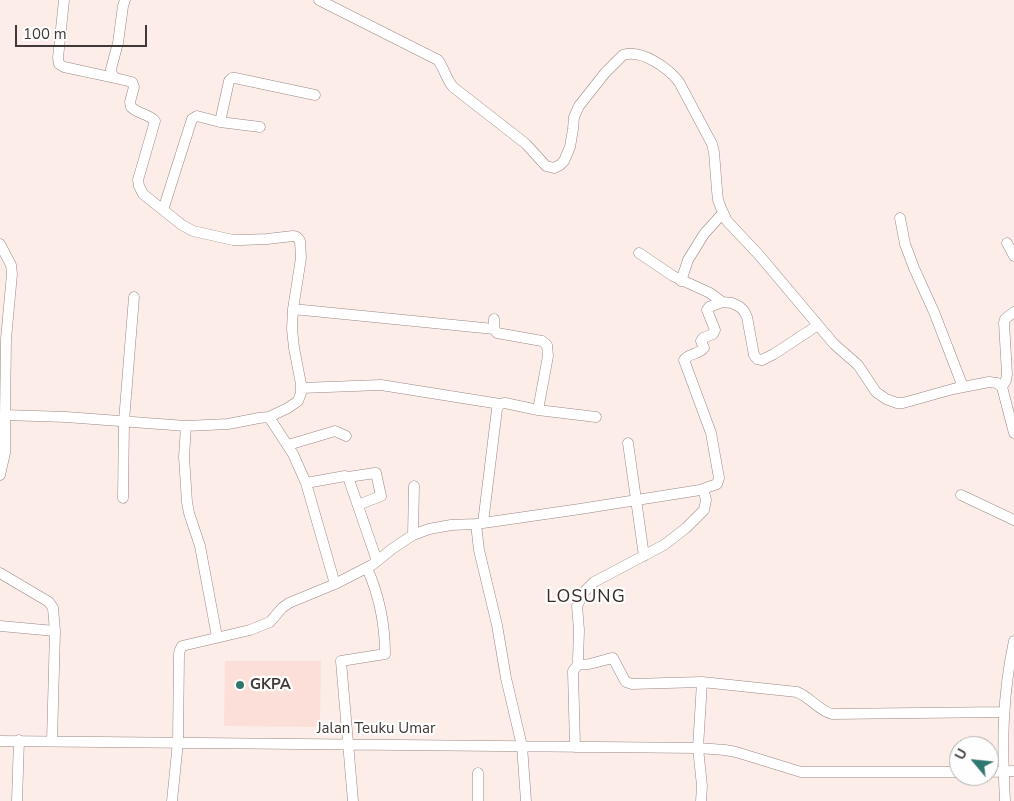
<!DOCTYPE html>
<html>
<head>
<meta charset="utf-8">
<style>
  body { margin:0 }
  #map { position:relative; width:1014px; height:801px; overflow:hidden; background:#fdede9; font-family:"Nunito Sans",sans-serif }
  canvas { display:block }
  .north { position:absolute; left:949px; top:736px; width:50px; height:50px; box-sizing:border-box; background:#fefefe; border:1px solid #b2afae; border-radius:50%; rotate:298deg; font-size:14px; font-weight:700; line-height:20px; text-align:center; color:#413937 }
  .north::after { content:''; display:block; margin:auto; width:18px; height:22px; background:#30776e; clip-path:polygon(50% 0,100% 100%,50% 72%,0 100%) }
  .scale { position:absolute; left:15px; top:25px; width:132px; height:22px; box-sizing:border-box; border:2px solid #413937; border-top:0; padding-left:6px; font-size:15px; line-height:18px; white-space:nowrap; color:#413937; -webkit-text-stroke:4px #fefefe; paint-order:stroke }
</style>
</head>
<body>
<div id="map">
<canvas width="1014" height="801"></canvas>
<div class="north">U</div>
<div class="scale">100 m</div>
</div>
<script>
const g = document.querySelector('canvas').getContext('2d');
g.lineJoin = 'round';
function fillPath(path, color) { g.fillStyle = color; g.fill(path, 'evenodd'); }
function stroke(path, color, width, dash) { g.strokeStyle = color; g.lineWidth = width; g.lineCap = dash ? 'butt' : 'round'; g.setLineDash(dash || []); g.stroke(path); }
function label(font, color, halo, rows, align = 'center') {
  g.font = font + ' "Nunito Sans",sans-serif'; g.lineWidth = 4.5; g.setLineDash([]); g.textBaseline = 'middle'; g.strokeStyle = halo; g.fillStyle = color; for (const [text, x, y, turn = 0] of rows) {
    g.save(); g.translate(x, y); g.rotate((+turn || 0) * Math.PI / 180); g.textAlign = isNaN(turn) ? turn : align; if (halo) g.strokeText(text, 0, 0); g.fillText(text, 0, 0); g.restore();
  }
}
const built = new Path2D(`
  M 225,661 L 321,661 L 320,727 L 224,726 Z`);
const minor = new Path2D(`
  M 319,0 L 438,60 C 444,68 446,79 453,87 L 526,144 L 546,166 L 554,168 L 560,165 L 564,161 L 570,147 L 573,129 L 574,117 L 579,106 L 605,73 L 623,55 C 642,49 668,68 679,82 L 712,144 L 714,152 L 717,190 L 718,200 L 721,208 L 727,221 L 759,255 L 834,344 L 858,365 L 876,392 L 886,399 L 897,403 L 903,403 L 953,389 L 989,382 L 997,383 L 1002,387 L 1014,433
  M 115,78 L 112,74 L 111,69 L 118,43 L 123,6 L 125,0
  M 220,122 L 229,81 L 232,78 L 235,78 L 315,95
  M 163,210 L 192,119 L 197,116 L 220,122 L 260,127
  M 900,218 L 905,244 L 914,268 L 934,312 L 963,387
  M 1007,243 L 1014,256
  M 0,244 L 11,265 L 12,274 L 6,339 L 5,415
  M 639,253 L 673,276 L 710,293 L 722,302 L 732,303 L 740,307 L 744,311 L 747,317 L 754,355 L 757,359 L 762,360 L 774,354 L 818,325
  M 681,281 L 688,260 L 704,234 L 723,213
  M 293,309 L 494,329
  M 494,319 L 494,329 L 497,333 L 542,341 L 547,345 L 548,356 L 538,410
  M 1002,387 L 1006,380 L 1007,374 L 1004,323 L 1005,319 L 1014,312
  M 301,388 L 381,385 L 500,404
  M 269,417 L 293,454 L 306,483 L 335,584
  M 186,426 L 184,457 L 187,502 L 189,513 L 200,546 L 217,637
  M 628,443 L 644,556
  M 288,445 L 335,431 L 346,436
  M 0,475 L 5,453 L 5,415 L 66,417 L 186,426 L 228,424 L 259,418 L 269,417 L 288,408 L 298,401 L 301,393 L 301,384 L 294,348 L 292,329 L 293,309 L 301,258 L 300,241 C 298,238 297,236 293,236 L 267,239 L 241,240 L 233,240 L 193,231 L 182,225 L 143,194 L 139,186 L 138,180 L 155,121 C 149,114 138,114 131,107 L 130,102 L 134,87 L 132,82 L 115,78 L 64,67 L 59,64 L 58,58 L 64,0
  M 348,477 L 375,473 L 376,473 L 381,496 L 358,505
  M 306,483 L 345,476 L 348,477 L 377,561
  M 700,490 L 704,492 L 706,500 L 704,510 L 686,528 L 664,545 L 594,582 L 584,592 L 577,606 L 579,630 L 578,660 C 578,661 579,663 580,664 C 584,667 606,659 613,658 L 624,679 L 626,682 L 632,684 L 702,682 L 797,692 C 810,697 819,711 832,714 L 1004,712
  M 961,495 L 1014,520
  M 123,498 L 124,421 L 134,297
  M 483,523 L 497,409 L 500,404 L 505,403 L 538,410 L 596,417
  M 476,524 L 479,550 L 497,625 L 506,678 L 522,746 L 526,801
  M 413,535 L 414,486
  M 0,573 L 49,602 L 53,608 L 55,631 L 52,741
  M 0,626 L 55,631
  M 702,682 L 698,748 L 725,750 L 736,752 L 801,772 L 959,772
  M 0,741 L 698,748 L 702,786 L 701,801
  M 575,747 L 573,671 L 579,663
  M 989,772 L 1014,771
  M 17,801 L 19,740
  M 172,801 L 178,742 L 179,654 L 180,650 L 182,646 L 250,630 L 270,622 L 282,608 L 289,603 L 335,584 L 372,565 L 392,549 L 413,535 L 429,529 L 451,525 L 476,524 L 580,509 L 700,490 L 717,484 L 719,478 L 711,433 L 684,360 C 688,353 698,355 704,348 L 701,341 L 703,338 L 713,334 L 715,330 L 707,310 L 709,307 L 722,302
  M 353,801 L 341,661 L 385,654 C 385,625 379,595 367,568
  M 478,801 L 478,773
  M 1005,801 C 1002,745 1002,696 1014,641`);
const markers = [
  [240,685,5,"#30776e"]
];
const poiNames = [
  ["GKPA",250,685]
];
const streetNames = [
  ["Jalan Teuku Umar",376,729]
];
const quarterNames = [
  ["LOSUNG",586,598]
];
fillPath(built, '#fcdfd8');
stroke(minor, '#998782', 11);
stroke(minor, '#fff', 10);
for (const [x, y, r, color] of markers) { const dot = new Path2D(); dot.arc(x, y, r, 0, 2 * Math.PI); g.fillStyle = color; g.fill(dot); stroke(dot, '#fefefe', 2); }
label('bold 15px', '#413937', '#fefefe', poiNames, 'left');
label('15px', '#413937', '#fefefe', streetNames);
g.letterSpacing = '1px';
label('18px', '#382925', '#fefefe', quarterNames);
g.letterSpacing = '0px';
</script>
</body>
</html>
